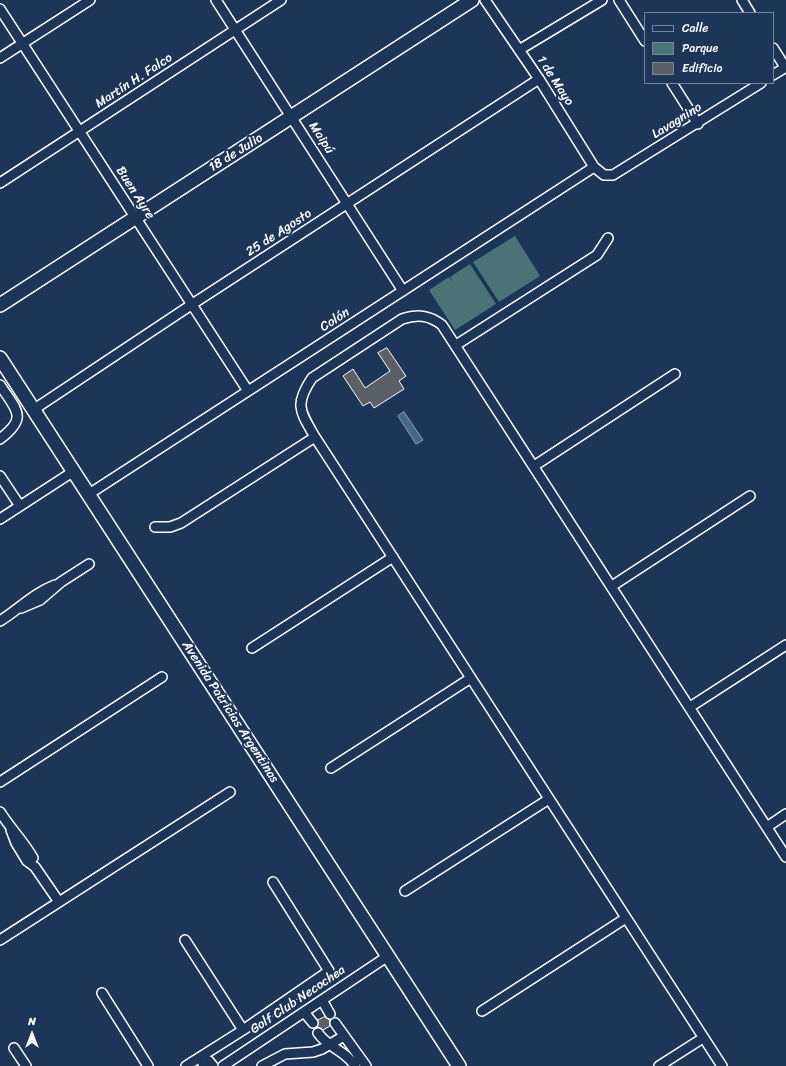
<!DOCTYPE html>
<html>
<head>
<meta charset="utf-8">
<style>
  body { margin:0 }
  #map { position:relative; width:786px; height:1066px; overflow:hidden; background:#1d3557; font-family:Sriracha,sans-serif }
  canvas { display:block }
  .legend { position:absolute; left:644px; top:12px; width:130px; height:72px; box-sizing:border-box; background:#1d3557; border:1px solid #77869a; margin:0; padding:5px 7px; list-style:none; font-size:12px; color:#fff }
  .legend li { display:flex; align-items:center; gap:8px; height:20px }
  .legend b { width:20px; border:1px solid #77869a }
  .north { position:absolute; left:12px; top:1014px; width:40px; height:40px; -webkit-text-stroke:3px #1d3557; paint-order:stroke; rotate:0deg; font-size:11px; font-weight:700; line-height:16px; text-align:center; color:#fff }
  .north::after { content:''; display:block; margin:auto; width:14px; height:18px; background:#fff; clip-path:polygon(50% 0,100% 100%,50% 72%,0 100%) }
</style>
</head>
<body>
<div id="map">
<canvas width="786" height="1066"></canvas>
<ul class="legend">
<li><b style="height:5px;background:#1d3557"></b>Calle</li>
<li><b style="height:11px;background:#4c7478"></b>Parque</li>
<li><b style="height:11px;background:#5a6066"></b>Edificio</li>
</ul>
<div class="north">N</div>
</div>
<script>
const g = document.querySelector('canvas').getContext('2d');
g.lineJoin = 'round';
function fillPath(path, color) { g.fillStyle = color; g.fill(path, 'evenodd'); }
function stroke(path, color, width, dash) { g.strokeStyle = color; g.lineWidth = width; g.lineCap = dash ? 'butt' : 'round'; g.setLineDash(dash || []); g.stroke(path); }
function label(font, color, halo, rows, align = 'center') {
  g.font = font + ' Sriracha,sans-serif'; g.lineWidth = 4; g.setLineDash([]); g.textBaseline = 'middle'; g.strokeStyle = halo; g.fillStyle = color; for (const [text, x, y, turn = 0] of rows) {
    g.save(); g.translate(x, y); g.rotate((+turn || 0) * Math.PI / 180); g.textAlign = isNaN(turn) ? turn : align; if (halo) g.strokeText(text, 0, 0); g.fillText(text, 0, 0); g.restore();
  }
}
const green = new Path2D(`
  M 515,236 L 540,276 L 499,302 L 473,262 Z
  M 470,264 L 496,304 L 455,330 L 429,290 L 449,277 L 454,283 L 450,277 Z`);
const water = new Path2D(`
  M 404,412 L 423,440 L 416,444 L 398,416 Z`);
const building = new Path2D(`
  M 387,348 L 406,376 L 399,381 L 404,389 L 374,408 L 370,402 L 363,406 L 343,376 L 353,369 L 365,388 L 390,371 L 378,353 Z
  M 325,1017 L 330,1020 L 330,1026 L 323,1030 L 317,1027 L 318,1020 Z`);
const street = new Path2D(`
  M 216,0 L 403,291
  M 485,0 L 539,79 L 594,167 L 604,175 L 613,175 L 761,83
  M 619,0 L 645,41
  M 742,0 L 750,13
  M 0,9 L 248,391
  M 773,48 L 785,67
  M 519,50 L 602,0
  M 0,58 L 90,0
  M 773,75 L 786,67
  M 672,83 L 698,124
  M 0,183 L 281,0
  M 456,345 L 597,255 L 608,238
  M 0,385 C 16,410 29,417 0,439
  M 33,410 L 191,305 L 539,79
  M 534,466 L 675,374
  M 0,476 L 20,506
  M 89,494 L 594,167
  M 0,519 L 74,471
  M 155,527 L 170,527 L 181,523 L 315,437
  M 612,586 L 750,496
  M 21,608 L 40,600 L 61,582 L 89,564
  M 0,621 C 19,609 34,593 55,585
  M 252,648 L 393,557
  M 690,707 L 786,645
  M 331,768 L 471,678
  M 0,782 L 162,677
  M 0,812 C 10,828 24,842 33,858
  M 767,827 L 786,814
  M 11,830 L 16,843 L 27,861 L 35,867 L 59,902
  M 405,891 L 549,799
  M 0,940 L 230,792
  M 185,940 L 243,1030
  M 102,993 L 148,1066
  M 322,1000 L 330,1014
  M 482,1011 L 626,918
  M 304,1012 L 313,1023
  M 335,1023 L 366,1066
  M 318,1033 C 328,1048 345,1050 355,1066
  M 14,1048 L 26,1066
  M 209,1061 L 213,1066
  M 203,1064 L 204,1066
  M 186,1066 L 243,1030 L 329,971 L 273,882
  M 223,1066 L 388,956
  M 262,1066 L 285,1054 L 313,1052 L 322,1049 L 344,1036
  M 659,1066 L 703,1038
  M 722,1066 L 315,437 C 300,411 294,405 312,378 L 402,319 C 418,314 429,315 442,325 L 786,857`);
const secondary = new Path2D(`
  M 0,305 L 472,0
  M 0,358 L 459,1066`);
const streetNames = [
  ["Martín H. Falco",134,81,-33],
  ["1 de Mayo",555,81,57],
  ["Lavagnino",677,121,-32],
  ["Maipú",321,138,57],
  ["18 de Julio",236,153,-32],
  ["Buen Ayre",135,193,57],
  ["25 de Agosto",279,233,-33],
  ["Colón",335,320,-33],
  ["Avenida Patricias Argentinas",230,712,57],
  ["Golf Club Necochea",298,1000,-34]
];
fillPath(green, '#4c7478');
fillPath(water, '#45668b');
stroke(water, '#8fa3b9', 1);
fillPath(building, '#5a6066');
stroke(building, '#fff', 1);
stroke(street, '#fff', 12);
stroke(secondary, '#fff', 16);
stroke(street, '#1d3557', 9);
stroke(secondary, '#1d3557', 13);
label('13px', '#fff', '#1d3557', streetNames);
</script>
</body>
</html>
